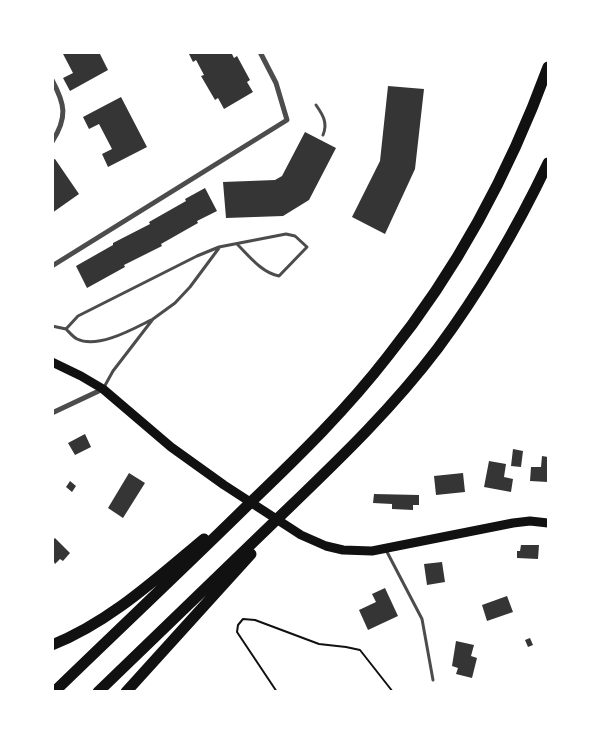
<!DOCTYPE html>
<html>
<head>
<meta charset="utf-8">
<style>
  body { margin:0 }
  #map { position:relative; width:601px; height:744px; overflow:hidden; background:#fff; font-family:"Source Sans 3",sans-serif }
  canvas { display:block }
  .frame { position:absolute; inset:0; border:54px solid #fff; pointer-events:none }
</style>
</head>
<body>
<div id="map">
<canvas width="601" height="744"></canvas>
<div class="frame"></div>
</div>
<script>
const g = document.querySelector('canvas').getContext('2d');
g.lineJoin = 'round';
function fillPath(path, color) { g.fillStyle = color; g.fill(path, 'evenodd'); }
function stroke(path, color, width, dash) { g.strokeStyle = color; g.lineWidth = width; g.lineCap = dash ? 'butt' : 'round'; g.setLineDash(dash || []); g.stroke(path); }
const building = new Path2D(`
  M 62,52 L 99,52 L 108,70 L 70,91 L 63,78 L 73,73 Z
  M 188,52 L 231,52 L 234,58 L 237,56 L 250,80 L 247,82 L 253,92 L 224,109 L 218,98 L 215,100 L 201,76 L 204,75 L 196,60 L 193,62 Z
  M 388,86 L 424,89 L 415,169 L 385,234 L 352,217 L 380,161 Z
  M 121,97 L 147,147 L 108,167 L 102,154 L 112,149 L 99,124 L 89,129 L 83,117 Z
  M 305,132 L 336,148 L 309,200 L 283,216 L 226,218 L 223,182 L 275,180 L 282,176 Z
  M 55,159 L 79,194 L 52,213 L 52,160 Z
  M 205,188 L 217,211 L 197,221 L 198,223 L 161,244 L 162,246 L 124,265 L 125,267 L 87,288 L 76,266 L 113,245 L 113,243 L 150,224 L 149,222 L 186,201 L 185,199 Z
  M 85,434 L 91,447 L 75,455 L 68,443 Z
  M 513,449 L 523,451 L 521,467 L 511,466 Z
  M 542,456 L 548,457 L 548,482 L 530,481 L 531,467 L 541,467 Z
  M 489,461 L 506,464 L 504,477 L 513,479 L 511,492 L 484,487 Z
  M 129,473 L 145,483 L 123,518 L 108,508 Z
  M 463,473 L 465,492 L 436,495 L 434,476 Z
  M 70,481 L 76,486 L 72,492 L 66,487 Z
  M 374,494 L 419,495 L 419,505 L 413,505 L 413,510 L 392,509 L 392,504 L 373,503 Z
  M 55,538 L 70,553 L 63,561 L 60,559 L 55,564 L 54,562 L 52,564 L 52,541 Z
  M 521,545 L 539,545 L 538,559 L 517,558 L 517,551 L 520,551 Z
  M 442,562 L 445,582 L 427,585 L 424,564 Z
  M 385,588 L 398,616 L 368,630 L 359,610 L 376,602 L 372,594 Z
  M 507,596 L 513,612 L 487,621 L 482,605 Z
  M 530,638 L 533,645 L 528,647 L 525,640 Z
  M 456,641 L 474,645 L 471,656 L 477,658 L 472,678 L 456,674 L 458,668 L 452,666 Z`);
const path = new Path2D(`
  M 277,692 L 237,632 L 238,625 L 243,619 L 255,620 L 319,644 L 346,647 L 360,650 L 393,692`);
const service = new Path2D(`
  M 316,105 C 323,115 328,123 323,135
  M 52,326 L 66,329 L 78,316 L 197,256 L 219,247 L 286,234 L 295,236 L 307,247 L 279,276 C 262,273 249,256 237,244
  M 66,329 C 69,332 73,337 77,339 C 98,349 133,329 151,320
  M 103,389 L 113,371 L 153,319 L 175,303 L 190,287 L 219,248
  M 386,550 L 422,619 L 433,680`);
const minor = new Path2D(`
  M 52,80 C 65,104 68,117 52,142
  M 52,266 L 287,120 L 276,83 L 260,52
  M 52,413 L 103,389`);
const secondary = new Path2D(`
  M 52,362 L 81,376 L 103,389 L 171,447 L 224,485 L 301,535 L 326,546 L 343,550 L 372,551 L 513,523 L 530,521 L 548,523`);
const motorway = new Path2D(`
  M 52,645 C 110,622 157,578 204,539
  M 54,692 C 120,628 187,565 252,501 C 300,455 347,409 388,356 C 457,270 510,171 548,67
  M 98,692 C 156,636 214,580 272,524 C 330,468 389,413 438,348 C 481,290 517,228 548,163
  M 126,692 L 251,554`);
fillPath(building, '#353535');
stroke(path, '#111', 2);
stroke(service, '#4c4c4c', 3);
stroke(minor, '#4c4c4c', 5);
stroke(secondary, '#111', 9);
stroke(motorway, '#111', 11);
</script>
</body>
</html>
